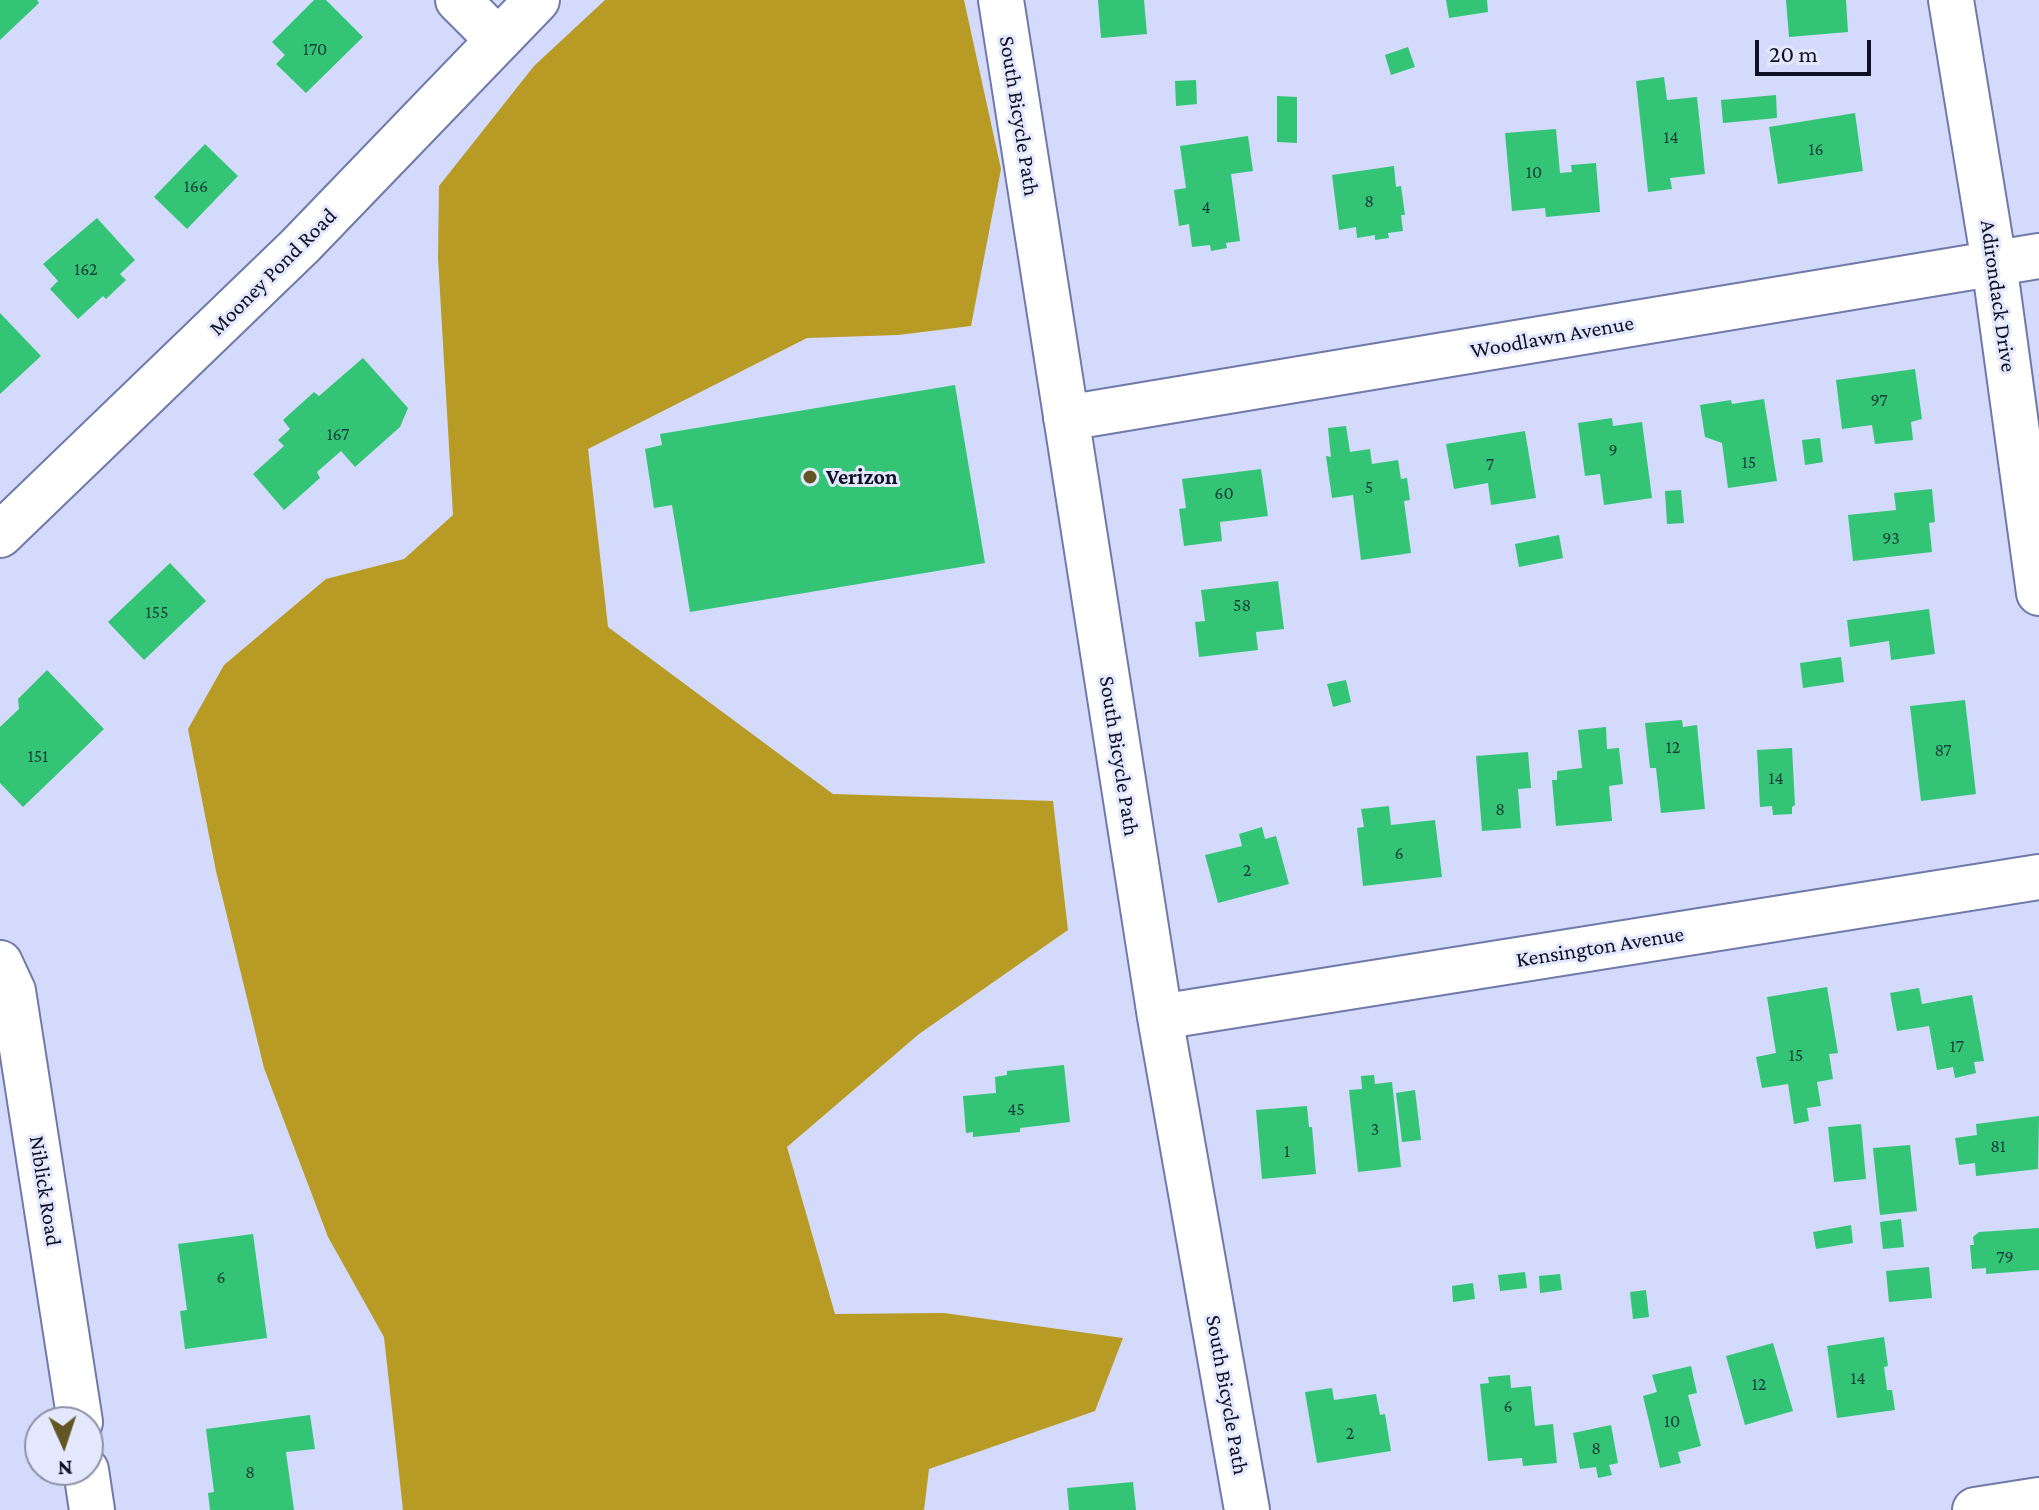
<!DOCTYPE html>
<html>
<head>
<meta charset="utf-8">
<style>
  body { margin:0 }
  #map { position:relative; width:2039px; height:1510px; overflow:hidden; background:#d3dafb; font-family:"Crimson Pro",serif }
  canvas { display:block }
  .north { position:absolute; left:24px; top:1406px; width:80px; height:80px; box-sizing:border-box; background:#e3e8fe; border:2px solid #8e92a6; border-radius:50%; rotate:177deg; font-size:22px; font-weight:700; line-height:32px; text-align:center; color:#0e1123 }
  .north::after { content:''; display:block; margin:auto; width:28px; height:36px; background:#645623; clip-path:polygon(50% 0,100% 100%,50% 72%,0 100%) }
  .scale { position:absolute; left:1755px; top:40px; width:116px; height:36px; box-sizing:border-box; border:4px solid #0e1123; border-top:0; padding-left:10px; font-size:24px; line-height:28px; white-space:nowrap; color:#0e1123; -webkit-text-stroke:6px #e3e8fe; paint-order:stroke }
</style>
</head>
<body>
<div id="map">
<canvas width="2039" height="1510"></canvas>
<div class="north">N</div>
<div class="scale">20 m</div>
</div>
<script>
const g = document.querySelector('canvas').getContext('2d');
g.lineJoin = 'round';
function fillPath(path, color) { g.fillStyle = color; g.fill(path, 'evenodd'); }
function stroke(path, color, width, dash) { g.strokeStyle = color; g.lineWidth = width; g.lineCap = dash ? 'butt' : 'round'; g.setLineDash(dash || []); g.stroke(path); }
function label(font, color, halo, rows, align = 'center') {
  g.font = font + ' "Crimson Pro",serif'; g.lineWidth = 6; g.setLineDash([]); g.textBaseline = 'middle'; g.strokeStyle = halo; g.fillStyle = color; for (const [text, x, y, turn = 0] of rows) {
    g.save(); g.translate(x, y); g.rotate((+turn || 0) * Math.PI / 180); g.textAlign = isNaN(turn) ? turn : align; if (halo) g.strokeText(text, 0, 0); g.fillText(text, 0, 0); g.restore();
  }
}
const forest = new Path2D(`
  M 605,0 L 964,0 L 1001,169 L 971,326 L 898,335 L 807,338 L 588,449 L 608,627 L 833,794 L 1053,801 L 1068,930 L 919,1034 L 787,1147 L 835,1314 L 944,1313 L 1123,1338 L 1095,1411 L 929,1469 L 924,1510 L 403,1510 L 384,1337 L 328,1237 L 264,1068 L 216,871 L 188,729 L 224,665 L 326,579 L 404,559 L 453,515 L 438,258 L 439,186 L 534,66 Z`);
const building = new Path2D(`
  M 0,0 L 37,0 L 39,3 L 0,40 Z
  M 314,0 L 326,0 L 363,37 L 306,93 L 276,64 L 285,55 L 272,42 Z
  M 1098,0 L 1144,0 L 1147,34 L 1101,38 Z
  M 1446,0 L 1487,0 L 1488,12 L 1449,18 Z
  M 1786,0 L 1846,0 L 1848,32 L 1789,37 Z
  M 1408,47 L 1415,67 L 1391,75 L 1385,55 Z
  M 1664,77 L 1667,100 L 1697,97 L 1705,174 L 1670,178 L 1672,189 L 1648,192 L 1636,81 Z
  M 1196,80 L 1197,104 L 1176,106 L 1175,81 Z
  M 1776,95 L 1777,118 L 1723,123 L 1721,100 Z
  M 1277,96 L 1297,97 L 1297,143 L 1277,142 Z
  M 1855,113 L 1863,171 L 1778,184 L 1769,127 Z
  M 1556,129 L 1560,173 L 1572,172 L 1571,165 L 1596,163 L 1600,212 L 1546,217 L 1545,208 L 1512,211 L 1505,133 Z
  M 1248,136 L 1253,171 L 1231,174 L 1240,241 L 1226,243 L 1227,248 L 1211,251 L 1210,245 L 1192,247 L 1189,224 L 1179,226 L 1174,190 L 1186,188 L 1180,146 Z
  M 205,144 L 238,176 L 187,229 L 154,197 Z
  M 1394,166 L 1396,187 L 1401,186 L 1405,215 L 1401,215 L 1403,231 L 1388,233 L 1389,238 L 1375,240 L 1375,235 L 1357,238 L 1356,227 L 1339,230 L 1332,175 Z
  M 97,218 L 135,260 L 120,274 L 126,280 L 106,299 L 103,296 L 78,319 L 50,289 L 58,281 L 43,264 Z
  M 0,313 L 41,356 L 0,394 Z
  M 363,358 L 408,408 L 400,427 L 355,467 L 341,451 L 317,472 L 320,478 L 284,510 L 253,474 L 284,446 L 278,440 L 290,429 L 283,420 L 314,392 L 319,396 Z
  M 1915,369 L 1922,419 L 1911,422 L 1913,440 L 1875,444 L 1872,425 L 1842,429 L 1836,380 Z
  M 955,385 L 985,563 L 690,612 L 672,505 L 654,508 L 645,449 L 662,445 L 660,434 Z
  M 1764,399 L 1777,481 L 1728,488 L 1722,443 L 1705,437 L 1700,405 L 1731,400 L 1732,404 Z
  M 1612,418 L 1613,426 L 1642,422 L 1652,498 L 1604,505 L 1600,474 L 1585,476 L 1578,423 Z
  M 1346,426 L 1350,452 L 1370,449 L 1372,464 L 1398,460 L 1401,479 L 1407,478 L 1410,500 L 1404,501 L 1411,553 L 1361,560 L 1353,495 L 1332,498 L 1326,456 L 1331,457 L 1328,428 Z
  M 1525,431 L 1536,498 L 1491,505 L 1488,483 L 1454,489 L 1446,444 Z
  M 1820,438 L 1823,462 L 1805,465 L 1802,440 Z
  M 1261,469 L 1268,516 L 1220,522 L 1222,541 L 1184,546 L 1179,509 L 1186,508 L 1182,479 Z
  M 1932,489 L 1935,522 L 1929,523 L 1932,552 L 1853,561 L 1848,515 L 1896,510 L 1894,493 Z
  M 1681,490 L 1684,523 L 1667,524 L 1665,491 Z
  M 1559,535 L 1563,558 L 1519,567 L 1515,544 Z
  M 170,563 L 206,601 L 144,660 L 108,622 Z
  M 1278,581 L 1284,629 L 1256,632 L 1258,650 L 1199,657 L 1195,622 L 1205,621 L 1201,590 Z
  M 1929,609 L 1935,654 L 1891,660 L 1889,641 L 1850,647 L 1847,620 Z
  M 1841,657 L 1844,682 L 1803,688 L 1800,663 Z
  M 47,670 L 104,729 L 23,807 L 0,783 L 0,727 L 19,709 L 18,699 Z
  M 1346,680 L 1351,702 L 1333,707 L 1327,684 Z
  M 1965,700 L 1976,794 L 1921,801 L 1910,706 Z
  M 1682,720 L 1683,727 L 1697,725 L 1705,809 L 1661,813 L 1656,768 L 1650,768 L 1645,723 Z
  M 1606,727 L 1607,749 L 1619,748 L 1623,784 L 1609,786 L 1612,821 L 1556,826 L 1552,780 L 1557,780 L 1557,771 L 1582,768 L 1578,730 Z
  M 1792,748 L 1795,805 L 1792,807 L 1792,814 L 1773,815 L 1772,806 L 1760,807 L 1757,750 Z
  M 1528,752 L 1531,788 L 1518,789 L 1521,828 L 1482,831 L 1476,756 Z
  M 1389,806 L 1391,825 L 1435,820 L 1442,877 L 1363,886 L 1357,828 L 1364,827 L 1361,809 Z
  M 1262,827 L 1265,839 L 1276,836 L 1289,884 L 1218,903 L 1205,855 L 1242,846 L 1239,834 Z
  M 1827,987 L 1838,1053 L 1829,1054 L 1833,1079 L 1817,1082 L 1821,1106 L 1807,1108 L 1809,1121 L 1794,1124 L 1788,1084 L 1762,1088 L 1756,1057 L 1776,1053 L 1767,997 Z
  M 1919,988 L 1922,1004 L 1972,995 L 1984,1061 L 1974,1062 L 1976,1073 L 1955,1078 L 1953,1067 L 1937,1070 L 1929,1026 L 1897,1031 L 1890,993 Z
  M 1064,1065 L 1070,1122 L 1020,1128 L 1020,1132 L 973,1137 L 973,1132 L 966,1133 L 963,1096 L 996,1093 L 995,1077 L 1007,1075 L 1007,1071 Z
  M 1374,1075 L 1375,1084 L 1392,1082 L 1401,1167 L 1358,1172 L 1349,1090 L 1362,1089 L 1361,1076 Z
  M 1415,1090 L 1421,1140 L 1402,1142 L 1396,1093 Z
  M 1307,1106 L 1309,1127 L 1312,1127 L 1316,1174 L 1262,1179 L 1256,1110 Z
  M 2039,1116 L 2038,1169 L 1976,1176 L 1975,1163 L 1959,1165 L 1955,1138 L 1977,1135 L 1976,1124 Z
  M 1861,1124 L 1866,1179 L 1834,1182 L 1828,1127 Z
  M 1910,1145 L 1917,1211 L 1880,1215 L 1873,1148 Z
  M 1901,1219 L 1904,1247 L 1883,1249 L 1880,1222 Z
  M 1851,1225 L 1853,1243 L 1816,1249 L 1813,1232 Z
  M 2039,1228 L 2039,1270 L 1986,1274 L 1986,1268 L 1972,1269 L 1970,1245 L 1974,1245 L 1973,1237 L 1979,1232 Z
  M 253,1234 L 267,1338 L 185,1349 L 180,1311 L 187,1310 L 178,1244 Z
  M 1929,1267 L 1932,1298 L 1889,1302 L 1886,1271 Z
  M 1525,1272 L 1527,1288 L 1500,1291 L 1498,1275 Z
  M 1560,1274 L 1562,1290 L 1540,1293 L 1539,1276 Z
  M 1473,1283 L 1475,1299 L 1453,1302 L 1452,1286 Z
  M 1646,1290 L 1649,1317 L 1633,1319 L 1630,1292 Z
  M 1884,1337 L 1888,1366 L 1884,1367 L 1887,1390 L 1892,1390 L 1895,1410 L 1837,1418 L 1827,1346 Z
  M 1773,1343 L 1793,1411 L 1745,1425 L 1726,1356 Z
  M 1691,1366 L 1697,1393 L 1688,1395 L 1701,1446 L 1678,1452 L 1681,1463 L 1660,1468 L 1643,1396 L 1657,1392 L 1652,1375 Z
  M 1510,1375 L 1511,1388 L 1531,1386 L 1535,1426 L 1553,1424 L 1557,1463 L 1523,1466 L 1522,1458 L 1488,1461 L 1480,1384 L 1489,1383 L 1488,1377 Z
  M 1332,1388 L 1334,1400 L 1376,1394 L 1380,1415 L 1385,1414 L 1391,1451 L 1317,1463 L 1305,1392 Z
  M 310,1415 L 315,1449 L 286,1452 L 294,1510 L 210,1510 L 208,1493 L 214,1492 L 206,1429 Z
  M 1611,1425 L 1618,1463 L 1609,1465 L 1612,1475 L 1598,1478 L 1596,1467 L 1580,1469 L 1573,1433 Z
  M 1133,1482 L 1136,1510 L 1069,1510 L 1067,1488 Z`);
const minor = new Path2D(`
  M 458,0 L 498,40
  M 1001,0 L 1160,1017 L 1247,1510
  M 1951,0 L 1994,263 L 2039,593
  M 1066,418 L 2039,256
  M 0,963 L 13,991 L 80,1422
  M 1160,1017 L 2039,877
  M 86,1470 L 92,1510
  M 1975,1510 L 2039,1500`);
const tertiary = new Path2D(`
  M 0,535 L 300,246 L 537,0`);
const markers = [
  [810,477,8,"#645623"]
];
const numberNames = [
  ["170",315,49],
  ["14",1671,137],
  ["16",1816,149],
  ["10",1534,172],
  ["166",196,186],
  ["8",1369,201],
  ["4",1206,207],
  ["162",86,269],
  ["97",1879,400],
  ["167",338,434],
  ["9",1613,450],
  ["15",1749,462],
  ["7",1490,464],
  ["5",1369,487],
  ["60",1224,493],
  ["93",1891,538],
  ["58",1242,605],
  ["155",157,612],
  ["12",1673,747],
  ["87",1943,750],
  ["151",38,756],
  ["14",1776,778],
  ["8",1500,809],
  ["6",1399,853],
  ["2",1247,870],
  ["17",1957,1046],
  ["15",1796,1055],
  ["45",1016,1109],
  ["3",1375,1129],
  ["81",1998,1146],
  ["1",1287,1151],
  ["79",2005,1257],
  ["6",221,1277],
  ["14",1858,1378],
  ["12",1759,1384],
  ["6",1508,1406],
  ["10",1672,1421],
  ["2",1350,1433],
  ["8",1596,1448],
  ["8",250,1472]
];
const streetNames = [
  ["South Bicycle Path",1019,116,81],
  ["Mooney Pond Road",273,272,-45],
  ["Adirondack Drive",1998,296,82],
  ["Woodlawn Avenue",1552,337,-10],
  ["South Bicycle Path",1119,756,81],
  ["Kensington Avenue",1600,947,-9],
  ["Niblick Road",45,1191,81],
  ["South Bicycle Path",1227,1395,80]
];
const poiNames = [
  ["Verizon",826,477]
];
fillPath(forest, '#b79b25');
fillPath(building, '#33c476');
stroke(minor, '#6f79aa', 48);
stroke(tertiary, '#6f79aa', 48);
stroke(minor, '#fff', 44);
stroke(tertiary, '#fff', 44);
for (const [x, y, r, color] of markers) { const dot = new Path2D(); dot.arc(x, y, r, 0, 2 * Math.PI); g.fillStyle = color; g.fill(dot); stroke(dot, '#e3e8fe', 3); }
label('18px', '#173e38', null, numberNames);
label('22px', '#0e1123', '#e3e8fe', streetNames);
label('bold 22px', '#0e1123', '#e3e8fe', poiNames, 'left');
</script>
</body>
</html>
